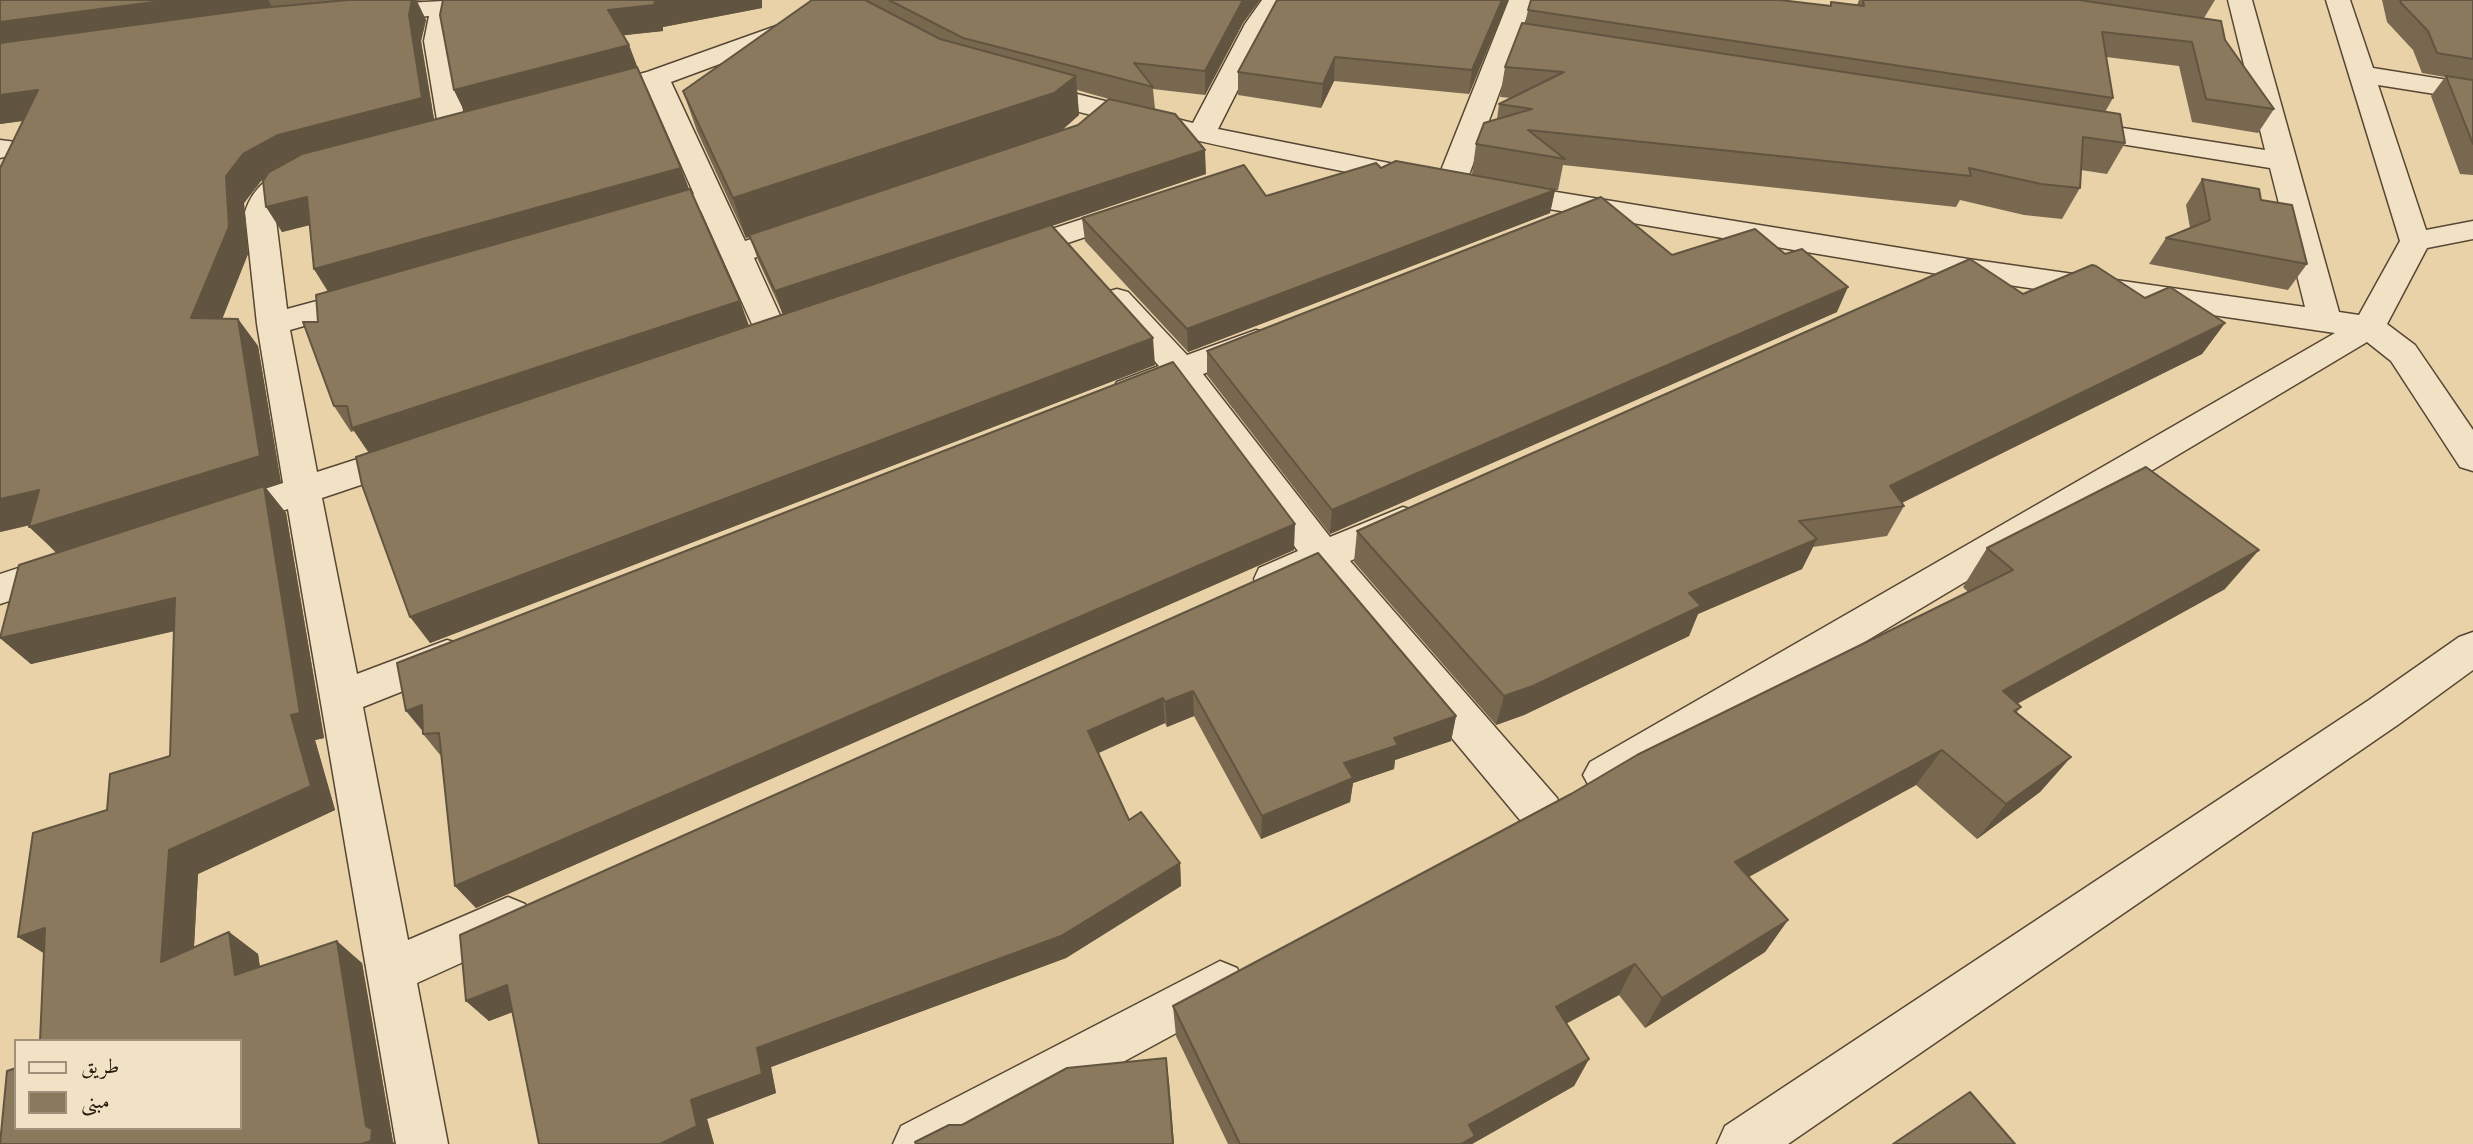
<!DOCTYPE html>
<html>
<head>
<meta charset="utf-8">
<style>
  body { margin:0 }
  #map { position:relative; width:2473px; height:1144px; overflow:hidden; background:#e9d2a7; font-family:Cardo,Amiri,serif }
  canvas { display:block }
  .legend { position:absolute; left:14px; top:1039px; width:228px; height:91px; box-sizing:border-box; background:#f1e2c6; border:2px solid #9f917c; margin:0; padding:9px 12px; list-style:none; font-size:21px; color:#25180d }
  .legend li { display:flex; align-items:center; gap:14px; height:35px }
  .legend b { width:35px; border:2px solid #9f917c }
</style>
</head>
<body>
<div id="map">
<canvas width="2473" height="1144"></canvas>
<ul class="legend">
<li><b style="height:9px;background:#f1e2c6"></b>طريق</li>
<li><b style="height:19px;background:#8b795d"></b>مبنى</li>
</ul>
</div>
<script>
const g = document.querySelector('canvas').getContext('2d');
g.lineJoin = 'round';
function stroke(path, color, width, dash) { g.strokeStyle = color; g.lineWidth = width; g.lineCap = dash ? 'butt' : 'round'; g.setLineDash(dash || []); g.stroke(path); }
function fillPath(path, color) { g.fillStyle = color; g.fill(path, 'evenodd'); }
const minor = new Path2D(`
  M 827,0 L 855,0 L 825,25 L 671,82 L 745,241 L 804,222 L 815,225 L 819,231 L 815,237 L 754,258 L 788,333 L 784,341 L 772,344 L 760,341 L 756,333 L 701,211 L 646,226 L 635,223 L 631,217 L 635,211 L 694,194 L 647,88 L 592,103 L 582,101 L 578,95 L 582,89 L 647,72 L 807,15 Z
  M 1262,0 L 1287,0 L 1271,24 L 1218,129 L 1424,170 L 1429,176 L 1424,182 L 1414,185 C 1281,160 1150,132 1019,96 L 1016,90 L 1019,84 L 1029,82 L 1193,123 L 1245,24 Z
  M 1509,0 L 1533,0 L 1520,35 L 1574,44 L 1578,50 L 1574,56 L 1565,58 L 1515,50 L 1466,183 L 1461,189 L 1451,192 L 1441,189 L 1436,183 Z
  M 2228,0 L 2252,0 L 2339,312 L 2359,315 L 2400,241 L 2326,0 L 2350,0 L 2373,68 L 2473,84 L 2473,100 L 2378,85 L 2426,230 L 2473,221 L 2473,239 L 2427,248 L 2387,324 L 2415,345 L 2473,430 L 2473,471 L 2460,467 L 2391,361 L 2367,342 L 1620,788 L 1605,794 L 1590,788 L 1583,775 L 1590,762 L 2335,333 L 1968,279 L 1501,201 L 1491,198 L 1486,192 L 1491,186 L 1501,183 L 1968,259 L 2305,307 L 2270,168 L 2071,136 L 2061,134 L 2057,128 L 2061,122 L 2071,120 L 2265,150 Z
  M 443,1 L 452,3 L 455,8 L 450,41 L 467,132 L 463,138 L 453,140 L 443,138 L 439,132 L 424,41 L 429,16 L 370,21 L 361,18 L 357,13 L 361,8 L 370,5 Z
  M 0,140 L 16,142 L 20,148 L 16,154 L 0,158 Z
  M 307,161 L 317,164 L 321,170 L 317,176 L 282,197 L 275,212 L 287,309 L 369,287 L 380,290 L 385,297 L 380,304 L 290,330 L 317,472 L 407,443 L 420,447 L 425,456 L 420,465 L 322,498 L 357,674 L 447,640 L 461,644 L 467,656 L 461,668 L 363,707 L 408,940 L 508,897 L 525,904 L 531,919 L 525,934 L 417,983 L 448,1144 L 396,1144 L 288,509 L 225,530 L 212,526 L 206,516 L 212,506 L 283,483 L 257,324 L 245,212 C 254,183 279,168 307,161 Z
  M 1134,202 L 1145,205 L 1149,211 L 1145,217 L 1011,262 L 1000,260 L 996,253 L 1000,246 Z
  M 1117,289 L 1128,292 L 1187,355 L 1256,330 L 1268,333 L 1272,341 L 1268,349 L 1203,374 L 1330,537 L 1403,507 L 1416,511 L 1422,521 L 1416,531 L 1350,561 L 1557,798 L 1563,812 L 1557,826 L 1541,831 L 1525,826 L 1317,576 L 1273,594 L 1259,590 L 1254,579 L 1259,568 L 1298,551 L 1175,385 L 1129,402 L 1117,398 L 1112,390 L 1117,382 L 1159,366 L 1101,299 L 1106,292 Z
  M 64,553 L 78,558 L 83,568 L 78,578 L 0,604 L 0,574 Z
  M 2473,632 L 2473,670 L 2399,724 L 1788,1144 L 1717,1144 L 1725,1126 L 2369,700 L 2459,637 Z
  M 1220,961 L 1237,968 L 1244,984 L 1237,1000 L 972,1144 L 893,1144 L 901,1126 Z`);
const wall = new Path2D(`
  M 0,0 L 426,0 L 417,1 L 426,20 L 421,41 L 434,120 L 465,112 L 454,90 L 440,15 L 762,8 L 663,27 L 663,31 L 623,35 L 629,45 L 638,71 L 681,168 L 689,189 L 740,301 L 749,326 L 783,314 L 758,260 L 750,237 L 746,238 L 697,131 L 683,91 L 812,0 L 1260,0 L 1243,23 L 1205,95 L 1153,89 L 1155,109 L 1206,174 L 1052,226 L 1155,365 L 430,643 L 369,453 L 354,431 L 351,432 L 334,406 L 318,322 L 328,292 L 314,269 L 310,225 L 282,232 L 265,179 L 261,181 L 244,203 L 248,254 L 222,318 L 238,319 L 258,346 L 281,483 L 266,488 L 286,513 L 324,738 L 315,740 L 335,810 L 198,874 L 194,947 L 229,932 L 258,954 L 260,967 L 362,963 L 393,1142 L 396,1144 L 0,1144 L 240,1128 L 44,953 L 18,937 L 107,810 L 170,756 L 174,631 L 31,664 L 0,638 L 56,553 L 30,525 L 0,532 L 0,168 L 23,121 L 0,124 ZM 1077,90 L 1109,99 L 1078,125 L 1060,131 L 1079,115 Z
  M 1277,0 L 1508,0 L 1469,94 L 1334,81 L 1321,108 L 1238,95 L 1238,72 Z
  M 1859,0 L 2215,0 L 2204,18 L 2225,40 L 2274,109 L 2258,133 L 2192,122 L 2179,66 L 2106,57 L 2113,98 L 2105,112 L 2125,143 L 2107,174 L 2081,170 L 2080,188 L 2062,219 L 2024,215 L 1960,200 L 1956,207 L 1563,165 L 1558,190 L 1555,190 L 1550,213 L 1188,352 L 1085,241 L 1082,218 L 1266,196 L 1381,168 L 1472,174 L 1476,144 L 1497,119 L 1499,104 L 1511,98 L 1500,97 L 1505,67 L 1525,24 L 1528,10 L 1830,6 L 1831,2 L 1857,5 Z
  M 2382,0 L 2473,0 L 2473,175 L 2460,174 L 2431,96 L 2445,77 L 2422,73 L 2413,50 L 2387,22 Z
  M 2202,179 L 2261,200 L 2307,264 L 2288,290 L 2149,264 L 2166,238 L 2190,228 L 2186,205 Z
  M 1672,255 L 1837,312 L 1330,534 L 1207,375 L 1207,351 Z
  M 2023,294 L 2225,323 L 2202,354 L 1902,503 L 1904,506 L 1887,536 L 1813,547 L 1802,569 L 1698,614 L 1689,636 L 1524,715 L 1496,725 L 1354,562 L 1357,531 Z
  M 1987,548 L 2225,589 L 2017,704 L 2021,707 L 2017,712 L 2071,757 L 2040,792 L 1977,839 L 1916,785 L 1749,877 L 1788,920 L 1765,952 L 1645,1028 L 1619,995 L 1566,1023 L 1589,1059 L 1574,1086 L 1472,1144 L 1228,1144 L 1176,1036 L 1173,1006 L 1968,592 L 1963,587 Z
  M 1294,550 L 476,908 L 455,886 L 441,756 L 423,734 Z
  M 1318,553 L 1456,716 L 1451,741 L 1395,760 L 1394,769 L 1353,783 L 1350,802 L 1261,839 L 1194,716 L 1167,727 L 1165,723 L 1098,753 L 1129,820 L 1180,863 L 1181,886 L 1066,958 L 771,1067 L 776,1093 L 707,1119 L 714,1144 L 513,1012 L 489,1021 L 466,1001 Z`);
const shadedWall = new Path2D(`
  M 169,0 L 268,0 L 276,13 L 0,51 L 0,22 Z
  M 412,0 L 416,0 L 426,20 L 421,41 L 435,125 L 295,162 L 261,181 L 244,203 L 248,254 L 212,345 L 191,318 L 226,176 L 243,154 L 409,15 Z
  M 660,0 L 762,0 L 762,8 L 663,27 L 663,31 L 618,36 L 608,10 Z
  M 1243,0 L 1260,0 L 1243,23 L 1205,95 L 1205,71 Z
  M 1502,0 L 1508,0 L 1469,94 L 1472,70 Z
  M 629,45 L 639,71 L 467,117 L 454,90 Z
  M 1335,57 L 1334,81 L 1321,108 L 1323,84 Z
  M 1076,76 L 1079,115 L 1059,133 L 746,238 L 733,198 Z
  M 38,90 L 58,116 L 0,124 L 0,95 Z
  M 1205,150 L 1206,174 L 783,316 L 775,291 Z
  M 681,168 L 690,192 L 330,294 L 314,269 Z
  M 1555,190 L 1550,213 L 1188,352 L 1187,329 Z
  M 307,197 L 322,222 L 282,232 L 266,207 Z
  M 1848,287 L 1837,312 L 1330,534 L 1332,510 Z
  M 740,301 L 749,326 L 369,453 L 352,428 Z
  M 238,319 L 258,346 L 281,483 L 266,488 L 286,513 L 324,738 L 315,740 L 335,810 L 198,874 L 192,983 L 161,962 L 169,850 L 291,715 L 265,488 L 57,553 L 29,527 L 52,520 L 0,532 L 0,499 Z
  M 2225,323 L 2202,354 L 1893,507 L 1890,486 Z
  M 1153,338 L 1155,365 L 430,643 L 410,617 Z
  M 1295,524 L 1294,550 L 476,908 L 455,886 Z
  M 1817,539 L 1802,569 L 1698,614 L 1689,636 L 1524,715 L 1496,725 L 1504,696 L 1689,593 Z
  M 2259,550 L 2225,589 L 1975,727 L 2003,691 Z
  M 175,598 L 201,625 L 31,664 L 0,638 Z
  M 1193,691 L 1194,716 L 1167,727 L 1165,702 Z
  M 1163,698 L 1165,723 L 1092,756 L 1088,731 Z
  M 422,705 L 425,734 L 406,711 Z
  M 1456,716 L 1451,741 L 1395,760 L 1394,769 L 1353,783 L 1350,802 L 1261,839 L 1262,816 L 1344,763 L 1394,738 Z
  M 1942,750 L 1916,785 L 1715,895 L 1735,862 Z
  M 2071,757 L 2040,792 L 1977,839 L 2006,804 Z
  M 1180,863 L 1181,886 L 1066,958 L 771,1067 L 776,1093 L 707,1119 L 714,1144 L 660,1144 L 691,1100 L 757,1048 Z
  M 1788,920 L 1765,952 L 1645,1028 L 1662,998 Z
  M 45,928 L 53,959 L 18,937 Z
  M 229,932 L 258,954 L 264,996 L 235,975 Z
  M 337,941 L 362,963 L 393,1142 L 396,1144 L 361,1144 L 366,1126 Z
  M 1635,964 L 1619,995 L 1542,1037 L 1556,1007 Z
  M 507,985 L 528,1006 L 489,1021 L 466,1001 Z
  M 1166,1058 L 1169,1082 L 1174,1144 L 1173,1144 Z
  M 1589,1059 L 1574,1086 L 1472,1144 L 1461,1144 L 1469,1125 Z`);
const building = new Path2D(`
  M 0,0 L 169,0 L 0,22 Z
  M 348,0 L 412,0 L 409,15 L 422,98 L 278,135 L 243,154 L 226,176 L 229,227 L 191,318 L 238,319 L 260,456 L 29,527 L 39,490 L 0,499 L 0,168 L 38,90 L 0,95 L 0,43 L 261,8 Z
  M 443,0 L 660,0 L 655,1 L 654,5 L 608,10 L 629,45 L 454,90 L 440,15 Z
  M 812,0 L 865,0 L 940,39 L 1076,76 L 1054,93 L 733,198 L 683,91 Z
  M 889,0 L 1243,0 L 1205,71 L 1134,63 L 1153,87 L 963,38 Z
  M 1277,0 L 1502,0 L 1472,70 L 1335,57 L 1323,84 L 1238,72 Z
  M 1531,0 L 1780,0 L 1831,6 L 1831,2 L 1864,6 L 1863,0 L 2079,0 L 2221,21 L 2225,40 L 2274,109 L 2206,99 L 2192,42 L 2102,32 L 2113,98 L 1528,10 Z
  M 2400,0 L 2473,0 L 2473,59 L 2437,53 L 2428,31 L 2401,3 Z
  M 1522,23 L 2120,114 L 2125,143 L 2083,137 L 2080,188 L 2041,184 L 1969,168 L 1971,176 L 1528,130 L 1565,159 L 1476,144 L 1484,123 L 1532,109 L 1499,104 L 1564,72 L 1505,67 Z
  M 637,67 L 681,168 L 314,269 L 307,197 L 266,207 L 263,181 L 269,172 L 302,154 Z
  M 2446,76 L 2473,80 L 2473,144 Z
  M 1109,99 L 1175,114 L 1205,150 L 775,291 L 749,235 L 1078,125 Z
  M 1396,161 L 1555,190 L 1187,329 L 1082,218 L 1244,165 L 1266,196 L 1376,163 L 1381,168 Z
  M 2202,179 L 2259,189 L 2261,200 L 2292,205 L 2307,264 L 2166,238 L 2210,220 Z
  M 690,189 L 740,301 L 352,428 L 347,406 L 334,406 L 303,322 L 318,322 L 316,295 Z
  M 1601,197 L 1672,255 L 1755,229 L 1785,254 L 1802,249 L 1848,287 L 1332,510 L 1207,351 Z
  M 1051,225 L 1153,338 L 410,617 L 362,485 L 356,457 Z
  M 1970,259 L 2023,294 L 2092,265 L 2096,266 L 2145,298 L 2170,287 L 2225,323 L 1890,486 L 1904,506 L 1799,521 L 1817,539 L 1689,593 L 1701,606 L 1533,686 L 1504,696 L 1357,531 Z
  M 1173,362 L 1295,524 L 455,886 L 439,733 L 423,734 L 422,705 L 406,711 L 397,663 Z
  M 2146,467 L 2259,550 L 2003,691 L 2021,707 L 2014,711 L 2071,757 L 2006,804 L 1942,750 L 1735,862 L 1788,920 L 1662,998 L 1635,964 L 1556,1007 L 1589,1059 L 1469,1125 L 1475,1136 L 1461,1144 L 1240,1144 L 1173,1006 L 1571,794 L 1637,755 L 2013,570 L 1987,548 Z
  M 264,486 L 300,713 L 291,715 L 311,786 L 169,850 L 161,962 L 229,932 L 235,975 L 337,941 L 366,1126 L 372,1129 L 371,1141 L 361,1144 L 0,1144 L 7,1071 L 16,1068 L 16,1128 L 240,1128 L 240,1041 L 40,1041 L 45,928 L 18,937 L 33,833 L 107,810 L 110,774 L 170,756 L 175,598 L 0,638 L 19,565 Z
  M 1318,553 L 1456,716 L 1394,738 L 1398,745 L 1344,763 L 1353,778 L 1262,816 L 1193,691 L 1165,702 L 1163,698 L 1088,731 L 1129,820 L 1141,812 L 1180,863 L 1061,936 L 757,1048 L 762,1074 L 691,1100 L 697,1126 L 660,1144 L 539,1144 L 507,985 L 466,1001 L 460,935 Z
  M 1166,1058 L 1173,1144 L 916,1144 L 915,1142 L 949,1125 L 962,1125 L 1067,1068 Z
  M 1970,1092 L 2015,1144 L 1893,1144 Z`);
stroke(minor, '#564634', 3);
fillPath(minor, '#f1e2c6');
fillPath(wall, '#786850');
fillPath(shadedWall, '#615541');
fillPath(building, '#8b795d');
stroke(building, '#615541', 2);
</script>
</body>
</html>
